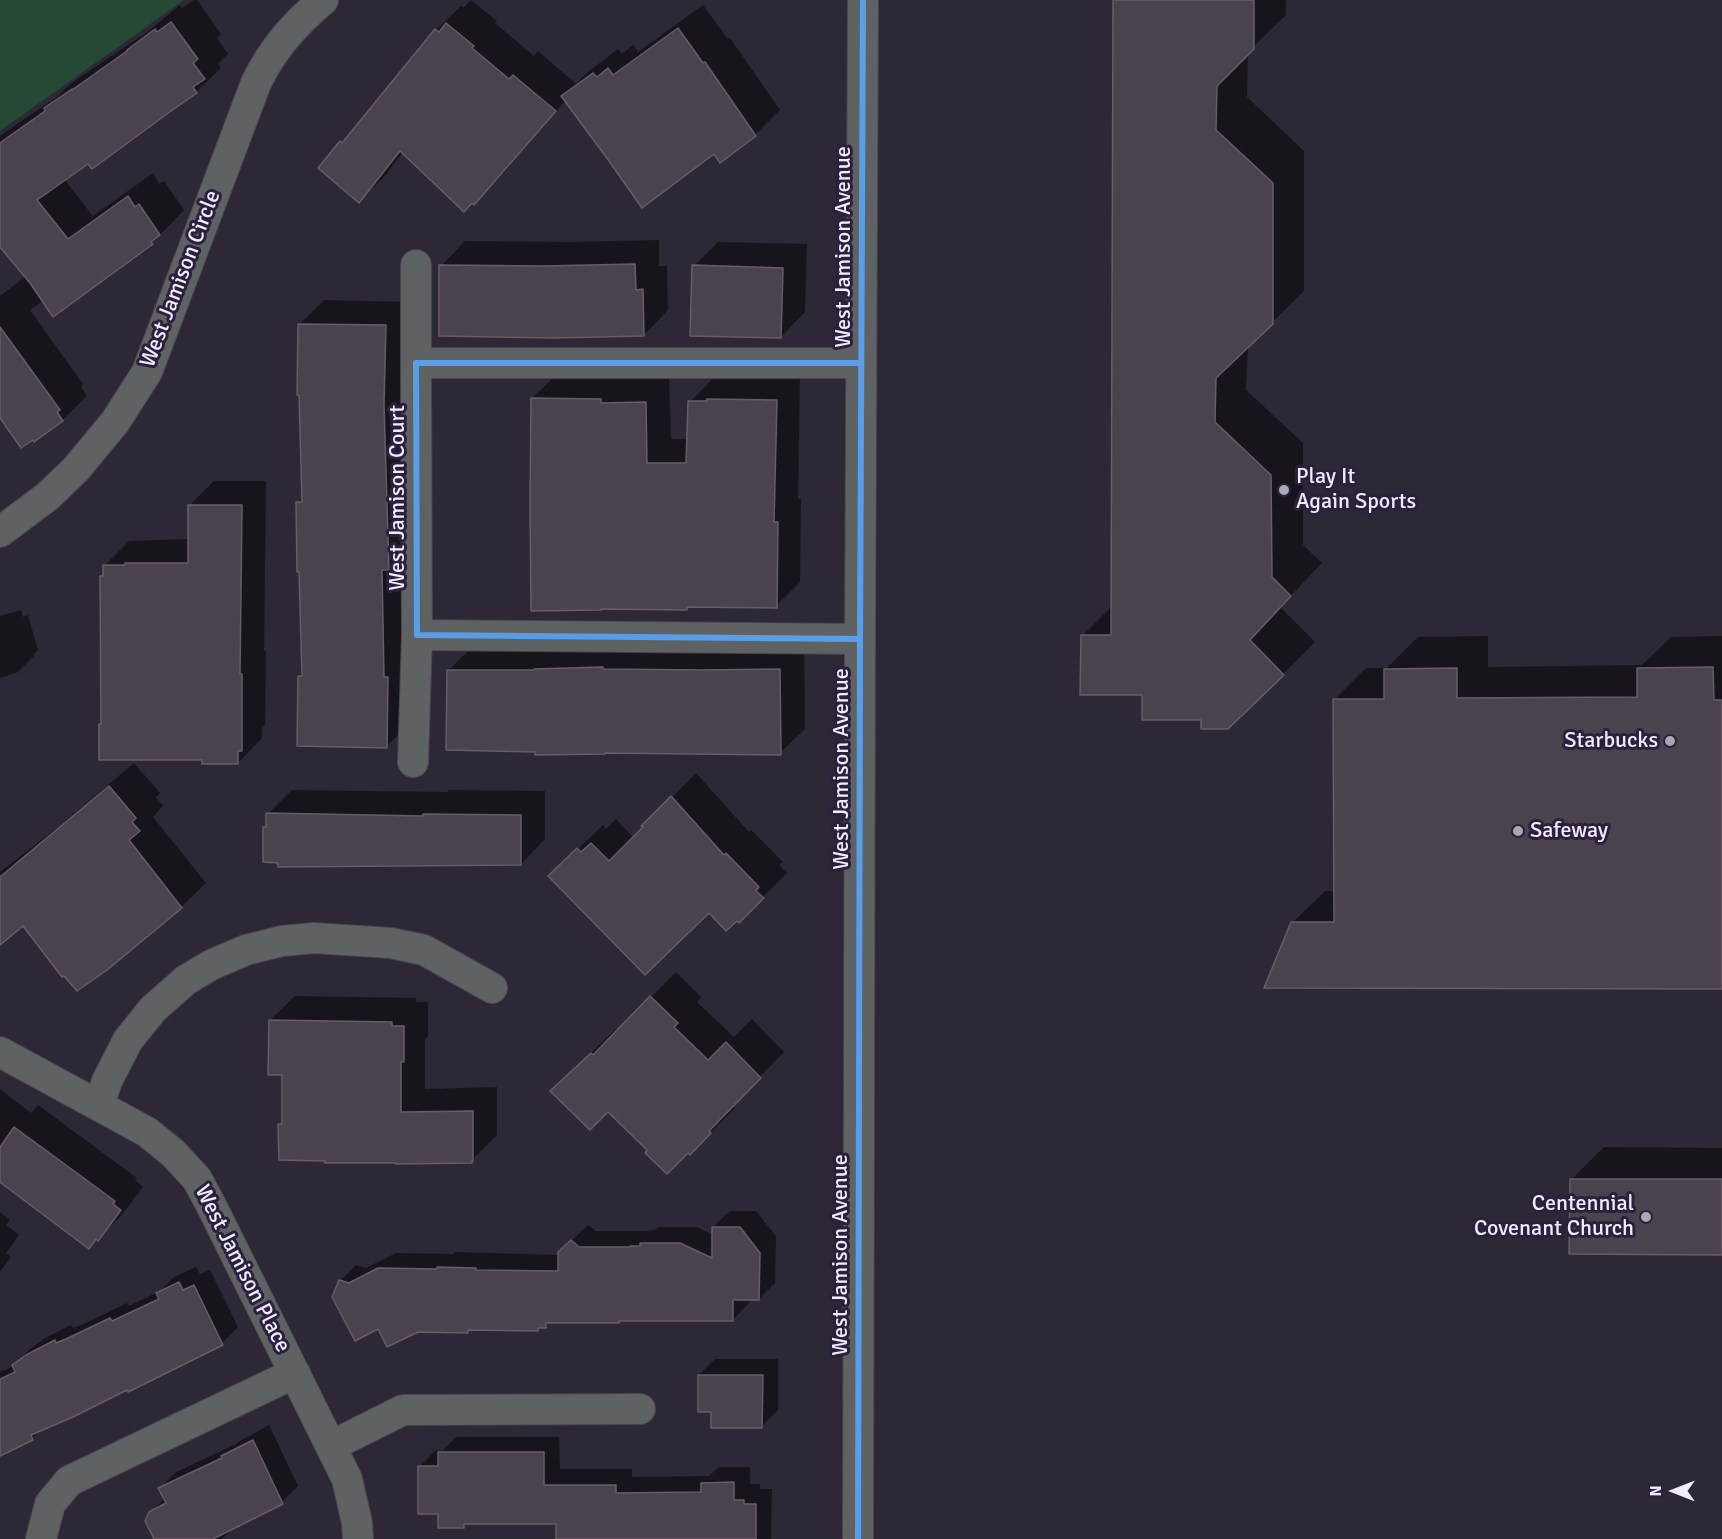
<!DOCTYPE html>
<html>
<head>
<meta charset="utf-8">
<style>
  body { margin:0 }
  #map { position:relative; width:1722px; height:1539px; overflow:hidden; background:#2d2736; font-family:Signika,sans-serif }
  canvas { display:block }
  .north { position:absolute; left:1644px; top:1461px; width:60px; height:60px; -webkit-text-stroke:4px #2c213c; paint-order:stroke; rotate:270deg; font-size:16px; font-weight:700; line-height:24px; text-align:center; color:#f1ebfd }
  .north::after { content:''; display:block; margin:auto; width:21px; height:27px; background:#f1ebfd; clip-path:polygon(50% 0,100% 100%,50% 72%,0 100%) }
</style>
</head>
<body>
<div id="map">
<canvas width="1722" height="1539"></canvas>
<div class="north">N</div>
</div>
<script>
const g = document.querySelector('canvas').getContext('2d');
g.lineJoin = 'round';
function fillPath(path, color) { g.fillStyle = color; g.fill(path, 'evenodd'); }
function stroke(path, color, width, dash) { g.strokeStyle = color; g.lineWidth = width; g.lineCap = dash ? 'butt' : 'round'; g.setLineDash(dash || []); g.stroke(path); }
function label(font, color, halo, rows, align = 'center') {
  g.font = font + ' Signika,sans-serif'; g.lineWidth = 6; g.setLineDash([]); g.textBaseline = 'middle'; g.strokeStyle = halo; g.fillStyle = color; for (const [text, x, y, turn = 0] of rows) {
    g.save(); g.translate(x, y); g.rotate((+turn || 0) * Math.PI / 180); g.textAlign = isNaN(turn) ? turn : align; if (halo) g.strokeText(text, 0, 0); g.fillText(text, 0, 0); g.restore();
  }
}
const green = new Path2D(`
  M 0,0 L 184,0 L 0,131 Z`);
const shadow = new Path2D(`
  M 194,0 L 197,0 L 221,34 L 217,38 L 228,54 L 218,64 L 221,68 L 196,92 L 64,179 L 93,216 L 153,173 L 159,184 L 164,181 L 184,210 L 152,243 L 43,301 L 30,310 L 83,384 L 81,387 L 87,396 L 62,420 L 0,416 L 0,296 L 26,276 L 0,244 L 0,136 L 58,96 L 70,84 L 147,32 L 180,5 L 182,8 Z
  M 471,0 L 497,21 L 495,23 L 534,56 L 538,51 L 576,84 L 588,72 L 618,49 L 622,54 L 633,45 L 638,52 L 703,5 L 728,39 L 730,38 L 780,110 L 755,135 L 721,160 L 714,152 L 566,100 L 499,178 L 474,203 L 403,152 L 384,177 L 359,201 L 341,142 L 361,122 L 436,30 L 461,6 L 463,8 Z
  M 1115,0 L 1286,0 L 1286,15 L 1248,52 L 1247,97 L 1304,151 L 1304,291 L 1248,346 L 1246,390 L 1303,443 L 1303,545 L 1322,563 L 1280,607 L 1315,642 L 1283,674 L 1202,719 L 1143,694 L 1082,636 L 1113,605 Z
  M 659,240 L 659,266 L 667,266 L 668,310 L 644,335 L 441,266 L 465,241 L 570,242 Z
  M 718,242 L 807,244 L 805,312 L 781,337 L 694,266 Z
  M 324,300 L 410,302 L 411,722 L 387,746 L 299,676 L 303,672 L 298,503 L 303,497 L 300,324 Z
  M 557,374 L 625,375 L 625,379 L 669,378 L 671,439 L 688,439 L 690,402 L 714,377 L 800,376 L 798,499 L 801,499 L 800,582 L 776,606 L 689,605 L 687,608 L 532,398 Z
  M 214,481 L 266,481 L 264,651 L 266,651 L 265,725 L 262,728 L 262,738 L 238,763 L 204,759 L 103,723 L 102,577 L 105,574 L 105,565 L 129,541 L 190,539 L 190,505 Z
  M 21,610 L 23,617 L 28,615 L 38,650 L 34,654 L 34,656 L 18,672 L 0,678 L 0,616 Z
  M 1488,636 L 1488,667 L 1642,665 L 1671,637 L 1722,636 L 1722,987 L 1292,923 L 1325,891 L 1336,891 L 1334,700 L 1366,668 L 1387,668 L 1418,637 Z
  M 804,645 L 805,729 L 780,753 L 537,750 L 448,671 L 473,646 Z
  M 134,763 L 160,793 L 156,797 L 163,806 L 153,817 L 206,883 L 181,907 L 106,969 L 23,924 L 0,943 L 0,872 L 57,828 Z
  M 696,773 L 749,832 L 751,830 L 783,862 L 779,865 L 787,873 L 739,921 L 709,911 L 575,852 L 603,825 L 606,829 L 616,819 L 634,838 L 645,827 L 644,826 Z
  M 292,790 L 447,792 L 449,790 L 545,791 L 545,839 L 521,864 L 264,828 L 268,825 L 268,814 Z
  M 676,972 L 701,997 L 697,1002 L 734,1037 L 752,1019 L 784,1052 L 733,1105 L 735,1108 L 690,1153 L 649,1150 L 577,1067 L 616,1029 L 618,1031 Z
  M 295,996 L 416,998 L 416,1002 L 428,1002 L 428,1036 L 425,1040 L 425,1089 L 497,1087 L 497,1135 L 471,1161 L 279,1125 L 283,1121 L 283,1074 L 270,1020 Z
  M 0,1089 L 31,1113 L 38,1105 L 137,1178 L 135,1180 L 143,1187 L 121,1216 L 88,1247 L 0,1179 Z
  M 1604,1147 L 1722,1148 L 1722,1253 L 1571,1180 Z
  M 730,1211 L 756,1211 L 776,1236 L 775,1283 L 759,1299 L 749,1299 L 749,1303 L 733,1320 L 621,1319 L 618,1322 L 550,1322 L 546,1326 L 541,1326 L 538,1329 L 470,1328 L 467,1331 L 379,1327 L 340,1281 L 356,1265 L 366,1268 L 396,1253 L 453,1254 L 455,1252 L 559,1255 L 559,1253 L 588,1225 L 596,1231 L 646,1231 L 655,1230 L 658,1227 L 697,1227 L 713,1235 L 713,1227 Z
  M 0,1212 L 10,1220 L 6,1225 L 19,1235 L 6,1253 L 11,1257 L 0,1272 Z
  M 196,1267 L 200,1274 L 210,1270 L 238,1327 L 222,1343 L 41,1429 L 32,1439 L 0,1455 L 0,1372 L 14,1366 L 30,1349 L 45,1338 L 71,1325 L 73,1328 L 84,1324 L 127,1303 L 129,1306 L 160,1291 L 174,1277 Z
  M 715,1359 L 778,1359 L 778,1410 L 762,1426 L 712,1410 L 699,1375 Z
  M 269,1425 L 298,1486 L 282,1502 L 235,1526 L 222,1539 L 155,1539 L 150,1513 L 165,1498 L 160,1488 L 176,1472 L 236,1444 L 240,1441 Z
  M 456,1437 L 559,1437 L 560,1469 L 632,1469 L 632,1477 L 709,1476 L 719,1467 L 750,1467 L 750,1484 L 760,1484 L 760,1489 L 772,1489 L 771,1539 L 558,1539 L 558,1522 L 468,1522 L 463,1527 L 440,1512 L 419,1467 L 436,1450 L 442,1451 Z`);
const building = new Path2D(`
  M 1113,0 L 1254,0 L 1254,49 L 1217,86 L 1216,130 L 1273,183 L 1273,324 L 1216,378 L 1215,422 L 1271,475 L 1272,577 L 1291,596 L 1250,640 L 1284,675 L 1228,729 L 1201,729 L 1201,720 L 1142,720 L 1142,695 L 1080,695 L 1081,635 L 1111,635 Z
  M 171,22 L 198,59 L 193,63 L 205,79 L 193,87 L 197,93 L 171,111 L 92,169 L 88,164 L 37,200 L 68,239 L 128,196 L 135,207 L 139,204 L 160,235 L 151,242 L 153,244 L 53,317 L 30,283 L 0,247 L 0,143 L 45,111 L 44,108 L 72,89 L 72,90 L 127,51 L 127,50 L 155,29 L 157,32 Z
  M 446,23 L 474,46 L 472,48 L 509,79 L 513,75 L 556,111 L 474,205 L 472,203 L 464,212 L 400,151 L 359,203 L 318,168 L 340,141 L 342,143 L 435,29 L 439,32 Z
  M 678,28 L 703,63 L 705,62 L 756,136 L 720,163 L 714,154 L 642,208 L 609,161 L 561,96 L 593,73 L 597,77 L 608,68 L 613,75 Z
  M 635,264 L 636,290 L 643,289 L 644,336 L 553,338 L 439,336 L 439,265 L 544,266 Z
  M 692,265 L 783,268 L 781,338 L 690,336 Z
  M 298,324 L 386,325 L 384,405 L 389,570 L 382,570 L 384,677 L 388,677 L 387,748 L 297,746 L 298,676 L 302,676 L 299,572 L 297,572 L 296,502 L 302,502 L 299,395 L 297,395 Z
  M 0,327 L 60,410 L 57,412 L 63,421 L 34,442 L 33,440 L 21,448 L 0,418 Z
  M 531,398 L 601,399 L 601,403 L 646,402 L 647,463 L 686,463 L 688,401 L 707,401 L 707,399 L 777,400 L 774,522 L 778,522 L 777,608 L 687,607 L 687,610 L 601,609 L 601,610 L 531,611 L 530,504 Z
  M 188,505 L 242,505 L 240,674 L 242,674 L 242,751 L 238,751 L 238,764 L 202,764 L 202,760 L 99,760 L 99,724 L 101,724 L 100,576 L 103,576 L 103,565 L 125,565 L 125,563 L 188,563 Z
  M 603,667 L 603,669 L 702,670 L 780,669 L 781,755 L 605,753 L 605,754 L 535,755 L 535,752 L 446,750 L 447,670 L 534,670 L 534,669 Z
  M 1713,667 L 1714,700 L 1722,700 L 1722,989 L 1264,988 L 1291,922 L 1334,922 L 1333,699 L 1384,699 L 1384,669 L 1457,668 L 1457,698 L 1637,697 L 1637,668 Z
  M 109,786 L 136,818 L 132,822 L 140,831 L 129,840 L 182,908 L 107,970 L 77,991 L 64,976 L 62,977 L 23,926 L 0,945 L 0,877 Z
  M 671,796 L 724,855 L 726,853 L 759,887 L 756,891 L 764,898 L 739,923 L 737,921 L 726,931 L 709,913 L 645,975 L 548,876 L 577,848 L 581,852 L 591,843 L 609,861 L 643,827 L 641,826 Z
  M 266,813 L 423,816 L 423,814 L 521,815 L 521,865 L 278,867 L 278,863 L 263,862 L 263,827 L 266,827 Z
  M 650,996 L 678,1023 L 674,1027 L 708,1060 L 726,1042 L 761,1078 L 709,1131 L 711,1133 L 690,1155 L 688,1153 L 667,1174 L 645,1153 L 647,1150 L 608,1112 L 590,1130 L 550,1091 L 591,1053 L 593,1055 Z
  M 269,1020 L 392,1022 L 392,1026 L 404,1026 L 404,1062 L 401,1062 L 401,1112 L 473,1111 L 473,1161 L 472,1161 L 472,1163 L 396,1164 L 396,1163 L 325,1163 L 325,1161 L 279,1160 L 278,1124 L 282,1124 L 282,1075 L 268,1075 Z
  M 14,1127 L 115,1201 L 113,1204 L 121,1210 L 98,1241 L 96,1239 L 89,1249 L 0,1182 L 0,1147 Z
  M 1570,1179 L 1722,1179 L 1722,1255 L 1569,1254 Z
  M 712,1227 L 740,1227 L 760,1253 L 759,1300 L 733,1300 L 733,1321 L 619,1321 L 619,1323 L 546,1323 L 546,1328 L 538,1328 L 538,1331 L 468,1330 L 468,1333 L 418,1332 L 387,1347 L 378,1329 L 355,1341 L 332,1297 L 339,1280 L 349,1283 L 378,1268 L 437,1269 L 437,1267 L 476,1268 L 476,1270 L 558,1271 L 558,1252 L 571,1240 L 579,1247 L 630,1247 L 630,1246 L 640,1246 L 640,1243 L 680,1243 L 712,1258 Z
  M 179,1282 L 183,1290 L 194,1285 L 223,1345 L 128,1392 L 127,1390 L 73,1417 L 31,1435 L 33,1440 L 0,1456 L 0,1379 L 15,1372 L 12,1365 L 26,1355 L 55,1340 L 56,1343 L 66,1339 L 110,1318 L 112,1321 L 159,1299 L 156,1293 Z
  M 698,1375 L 763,1375 L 762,1428 L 711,1428 L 711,1412 L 698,1412 Z
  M 253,1440 L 283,1504 L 213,1539 L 154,1539 L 145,1521 L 149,1512 L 166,1503 L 158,1488 L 222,1458 L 221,1456 Z
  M 438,1452 L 544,1452 L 544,1485 L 616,1485 L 616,1493 L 701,1492 L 701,1483 L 734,1482 L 734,1500 L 744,1500 L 744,1504 L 756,1504 L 756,1539 L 556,1539 L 556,1524 L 464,1524 L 464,1528 L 438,1528 L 438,1514 L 418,1514 L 418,1466 L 438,1466 Z`);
const minor = new Path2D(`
  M 416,265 L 416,363
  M 0,532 L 48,496 L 76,469 L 115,422 L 147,372 L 256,83 C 273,48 294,25 323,0
  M 860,639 L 417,635 L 416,363 L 861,363
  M 413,762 L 417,635
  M 0,1052 L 147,1132 L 173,1153 L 197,1179 L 211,1205 L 347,1479 L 357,1523 L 358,1539
  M 99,1105 L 107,1081 L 128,1040 L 153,1009 L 186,980 L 211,965 L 246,950 L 282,941 L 314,938 L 391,943 L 424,950 L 492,988
  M 331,1446 L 403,1410 L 640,1409
  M 41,1539 L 50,1504 L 69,1481 L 295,1373
  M 858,1539 L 860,639 L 863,0`);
const cycleway = new Path2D(`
  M 860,639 L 417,635 L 416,363 L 861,363
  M 858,1539 L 860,639 L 863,0`);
const markers = [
  [1284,490,6,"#aca6b7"],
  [1670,741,6,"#aca6b7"],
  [1518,831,6,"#aca6b7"],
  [1646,1217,6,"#aca6b7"]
];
const streetNames = [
  ["West Jamison Avenue",844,247,-90],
  ["West Jamison Circle",181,279,-69],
  ["West Jamison Court",398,498,-90],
  ["West Jamison Avenue",842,769,-90],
  ["West Jamison Avenue",841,1255,-90],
  ["West Jamison Place",242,1269,63]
];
const poiNames = [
  ["Play It",1296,477],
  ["Again Sports",1296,502],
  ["Starbucks",1658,741,"right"],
  ["Safeway",1530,831],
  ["Centennial",1634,1204,"right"],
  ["Covenant Church",1634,1229,"right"]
];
fillPath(green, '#254934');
fillPath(shadow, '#0007');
fillPath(building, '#4a424c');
stroke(building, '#675d68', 1.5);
stroke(minor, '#494450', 32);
stroke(minor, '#5f6263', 30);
stroke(cycleway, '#5a9eea', 6);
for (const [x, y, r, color] of markers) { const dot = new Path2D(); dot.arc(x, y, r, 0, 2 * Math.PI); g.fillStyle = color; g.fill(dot); stroke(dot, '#2c213c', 2); }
label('22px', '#f1ebfd', '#2c213c', streetNames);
label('22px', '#f1ebfd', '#2c213c', poiNames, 'left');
</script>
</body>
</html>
